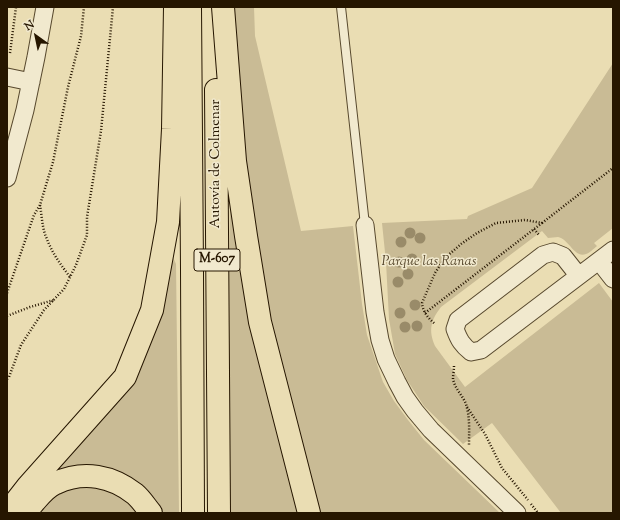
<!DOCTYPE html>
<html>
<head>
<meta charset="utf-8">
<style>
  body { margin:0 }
  #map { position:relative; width:620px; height:520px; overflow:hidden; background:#eaddb3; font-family:"Sorts Mill Goudy",serif }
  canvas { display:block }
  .frame { position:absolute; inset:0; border:8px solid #261600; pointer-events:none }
  .north { position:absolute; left:16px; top:16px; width:40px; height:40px; -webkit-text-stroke:3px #f1e9ce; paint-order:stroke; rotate:327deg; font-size:11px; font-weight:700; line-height:16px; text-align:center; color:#261600 }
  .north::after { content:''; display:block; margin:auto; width:14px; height:18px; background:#261600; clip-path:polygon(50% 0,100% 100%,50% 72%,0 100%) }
</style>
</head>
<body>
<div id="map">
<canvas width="620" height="520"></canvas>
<div class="frame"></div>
<div class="north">N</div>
</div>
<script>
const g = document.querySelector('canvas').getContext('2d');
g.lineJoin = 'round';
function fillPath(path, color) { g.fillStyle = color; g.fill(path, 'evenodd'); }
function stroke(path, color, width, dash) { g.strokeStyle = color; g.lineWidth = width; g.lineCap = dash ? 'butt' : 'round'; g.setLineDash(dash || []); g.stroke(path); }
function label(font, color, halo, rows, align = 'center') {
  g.font = font + ' "Sorts Mill Goudy",serif'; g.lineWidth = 3; g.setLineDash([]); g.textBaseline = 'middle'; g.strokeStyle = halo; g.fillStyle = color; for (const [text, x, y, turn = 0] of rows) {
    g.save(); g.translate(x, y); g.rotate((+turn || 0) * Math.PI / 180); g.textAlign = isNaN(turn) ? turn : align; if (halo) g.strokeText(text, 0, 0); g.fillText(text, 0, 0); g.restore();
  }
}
const green = new Path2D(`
  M 232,7 L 254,7 L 255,36 L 301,231 L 353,226 L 362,304 L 367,335 L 383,382 L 394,401 L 408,420 L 424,440 L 500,513 L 316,513 L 275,350 L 247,214 Z
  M 613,63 L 613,228 L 594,243 L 597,246 C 593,249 590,253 586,254 C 575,259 569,239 558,237 C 555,237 551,238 548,238 L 542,231 L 441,307 C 431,320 428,330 435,346 L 465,387 L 599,283 L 613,302 L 613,513 L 561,513 L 492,423 L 463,444 L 424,406 L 407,380 L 395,354 L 389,319 L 386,262 L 382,223 L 467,219 L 468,216 L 532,188 Z
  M 230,196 L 301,513 L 229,513 L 228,354 Z
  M 173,257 L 176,264 L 179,513 L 161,513 L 133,482 L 40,482 L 113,404 L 169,273 Z
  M 85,482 L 105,487 L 130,502 L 138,513 L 36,513 L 56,490 Z`);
const path = new Path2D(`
  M 10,53 L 16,7
  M 40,205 C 42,216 42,229 47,239 C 52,253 61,265 70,277
  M 542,223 L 613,168
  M 534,229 L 539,235
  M 7,293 L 34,215 L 40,205 L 53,162 L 68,87 L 81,36 L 84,7
  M 425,313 L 542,223 L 525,220 L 496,223 L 477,233 L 461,244 L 445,258 L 435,273 L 422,303 C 423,312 428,318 435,324
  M 7,316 L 30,307 L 54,300
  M 454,366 C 454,370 453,375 453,379 C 455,390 465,397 467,408 C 470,420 469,433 469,446
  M 7,379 L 9,377 L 21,345 L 44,310 L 64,289 L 76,265 L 87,235 L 87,217 L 101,131 L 113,7
  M 467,407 L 485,434 L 502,468 L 528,500
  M 531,504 L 538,513`);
const lane = new Path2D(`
  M 341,7 L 365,225`);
const street = new Path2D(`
  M 7,77 L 31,82
  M 7,178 L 25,110 L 36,57 L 45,7
  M 365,225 L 375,312 L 380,340 L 386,359 L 397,382 L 405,397 L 415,411 L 431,430 L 517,513
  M 599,261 L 613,279
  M 578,275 L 563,256 L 553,252 L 543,255 L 458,320 L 455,329 C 459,340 462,345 471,352 L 481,350 L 613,250`);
const highway = new Path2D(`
  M 190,7 L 192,269 L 193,513
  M 223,7 L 235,161 L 246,236 L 260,322 L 309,513
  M 216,90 L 219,513
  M 8,513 L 10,509 L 28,486 L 125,377 L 152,310 L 168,222 L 173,129 L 175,7
  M 26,513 C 28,508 32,505 35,501 C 41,494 48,486 56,483 C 84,470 112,476 135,494 C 141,499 146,507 151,513`);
const trees = [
  [410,233],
  [420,238],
  [401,242],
  [412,259],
  [399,262],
  [408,274],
  [398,282],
  [415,305],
  [400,313],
  [417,326],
  [405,327]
];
const shields = [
  [217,260,46]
];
const shieldNames = [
  ["M-607",217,260]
];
const streetNames = [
  ["Autovía de Colmenar",217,164,-90]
];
const parkNames = [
  ["Parque las Ranas",429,263]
];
fillPath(green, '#c9bb95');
stroke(lane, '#57482d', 10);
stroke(street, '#57482d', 19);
stroke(highway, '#261600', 24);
stroke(path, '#261600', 2.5, [1, 2]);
stroke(lane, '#f1e9ce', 8);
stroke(street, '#f1e9ce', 17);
stroke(highway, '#eaddb3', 22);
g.fillStyle = '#998b69';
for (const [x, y] of trees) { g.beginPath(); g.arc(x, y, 5.5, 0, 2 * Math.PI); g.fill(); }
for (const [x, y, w] of shields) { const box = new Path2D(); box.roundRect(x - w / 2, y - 11, w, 22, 3); g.fillStyle = '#f1e9ce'; g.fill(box); stroke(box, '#261600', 1); }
label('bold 13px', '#261600', null, shieldNames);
label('14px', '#261600', '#f1e9ce', streetNames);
label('italic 14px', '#57482d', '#f1e9ce', parkNames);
</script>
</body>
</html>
